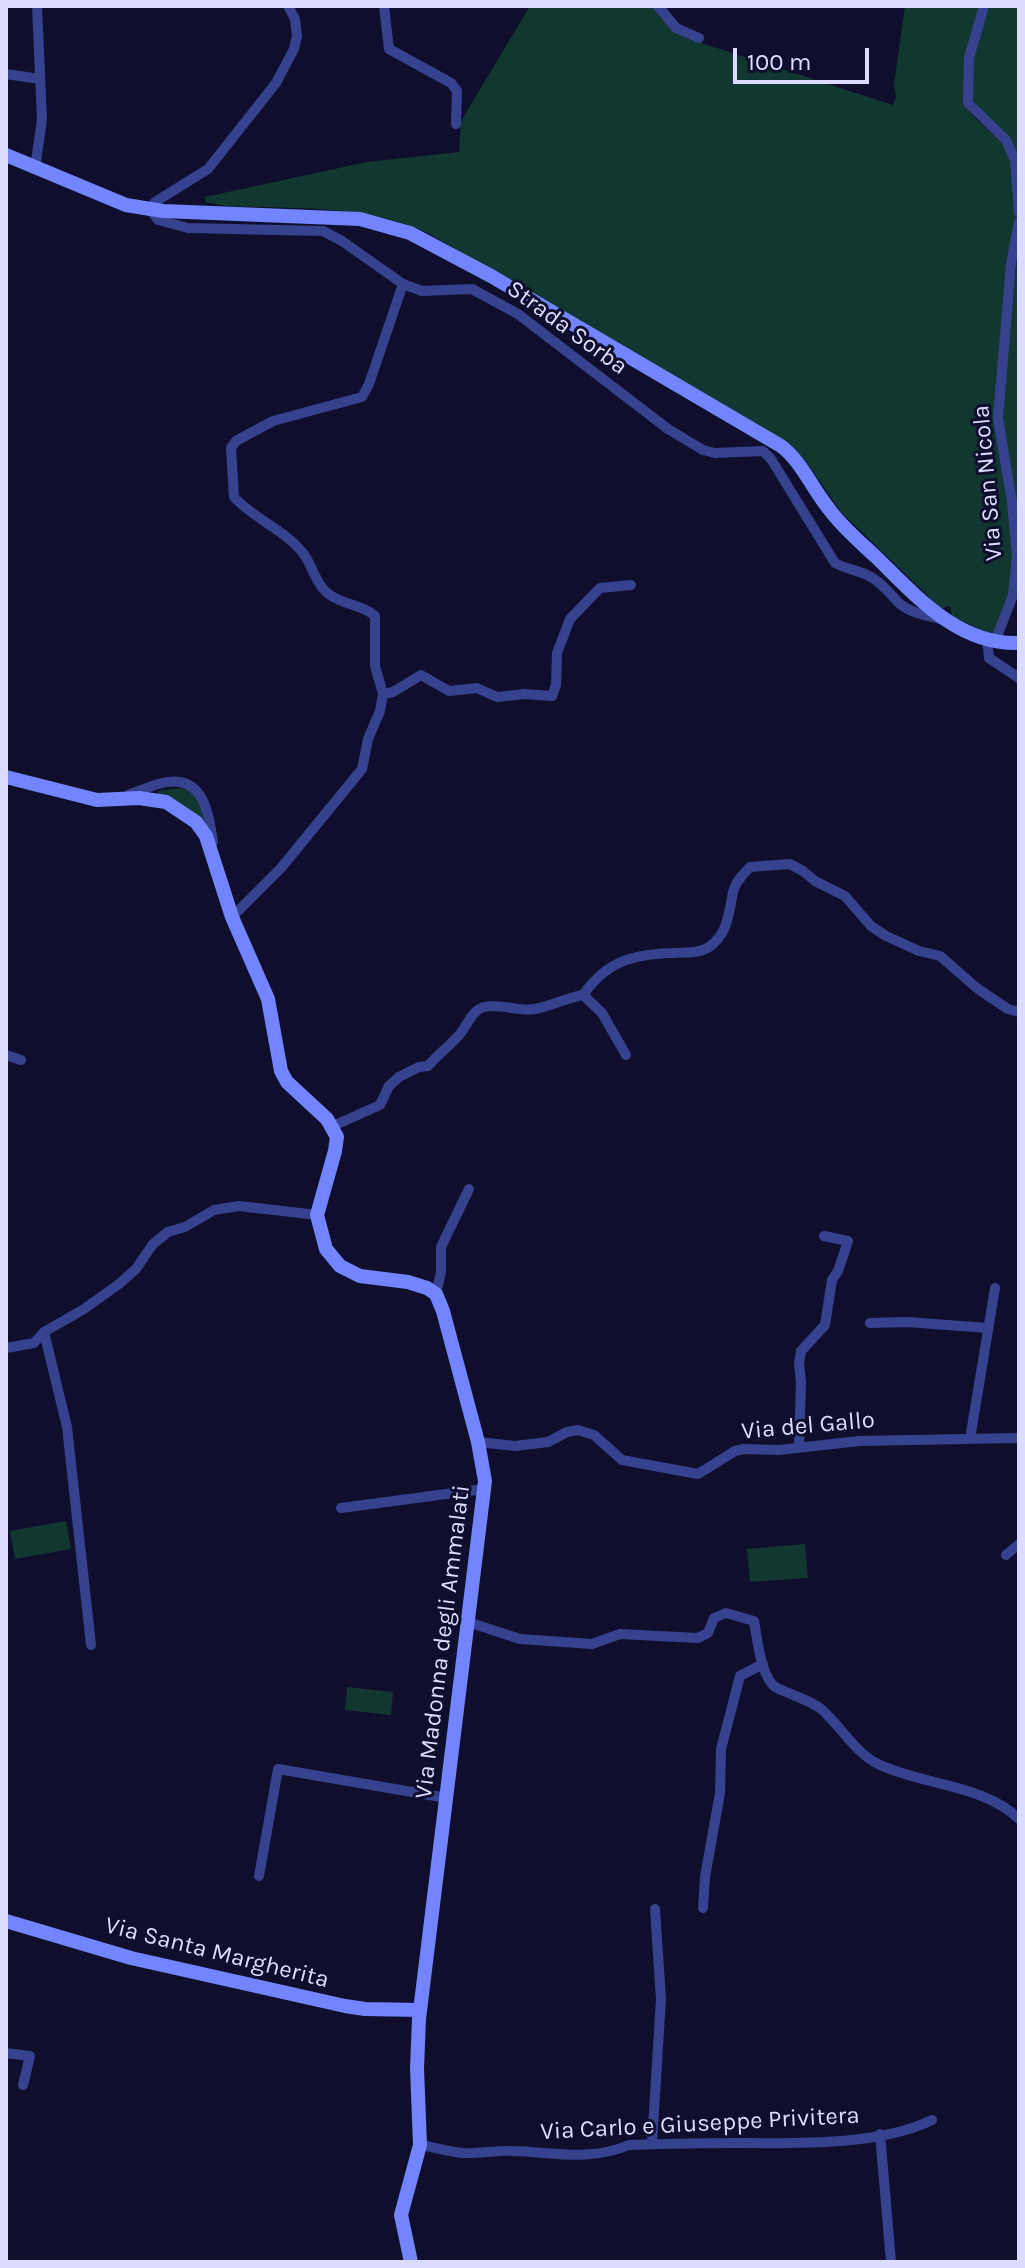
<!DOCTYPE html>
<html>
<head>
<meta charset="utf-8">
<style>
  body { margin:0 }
  #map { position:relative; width:1025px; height:2268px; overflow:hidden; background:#0f0f2d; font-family:Karla,sans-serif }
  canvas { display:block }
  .frame { position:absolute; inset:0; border:8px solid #dbdcff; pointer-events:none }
  .scale { position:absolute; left:733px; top:48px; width:136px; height:36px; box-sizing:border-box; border:4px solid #dbdcff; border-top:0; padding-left:10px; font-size:24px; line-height:28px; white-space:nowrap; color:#dbdcff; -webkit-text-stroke:6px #0f0f2d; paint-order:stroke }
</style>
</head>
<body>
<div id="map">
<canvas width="1025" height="2268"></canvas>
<div class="frame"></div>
<div class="scale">100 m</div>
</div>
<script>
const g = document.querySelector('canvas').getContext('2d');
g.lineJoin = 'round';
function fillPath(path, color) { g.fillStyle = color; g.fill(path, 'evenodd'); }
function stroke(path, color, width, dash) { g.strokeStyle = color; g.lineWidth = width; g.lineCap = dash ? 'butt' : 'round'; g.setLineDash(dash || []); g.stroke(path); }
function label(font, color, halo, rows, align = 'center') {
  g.font = font + ' Karla,sans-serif'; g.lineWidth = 6; g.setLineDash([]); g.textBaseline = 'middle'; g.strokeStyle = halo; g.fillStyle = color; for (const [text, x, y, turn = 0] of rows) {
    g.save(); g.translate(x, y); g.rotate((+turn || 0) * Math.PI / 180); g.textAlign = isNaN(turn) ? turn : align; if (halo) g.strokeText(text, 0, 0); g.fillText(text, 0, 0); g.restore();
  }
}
const green = new Path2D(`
  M 530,6 L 653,6 L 674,31 L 689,39 L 893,105 L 896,97 L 894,85 L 905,6 L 980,6 L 966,55 L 964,99 L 966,108 L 978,121 L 1003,143 L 1012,163 L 1017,218 L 995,419 L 1015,555 L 1011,593 L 995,634 L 981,630 L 952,616 L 951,608 L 948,606 L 941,609 L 929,597 L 841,512 L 805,460 L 789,443 L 426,232 C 364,204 293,209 226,206 L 206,202 L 205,197 L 367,162 L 459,152 L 461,121 Z
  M 988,6 L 1019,6 L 1019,182 L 1016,154 L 970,97 L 970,71 Z
  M 1019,241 L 1019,540 L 1001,404 Z
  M 179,788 C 198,790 200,806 205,822 L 158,795 L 158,791 Z
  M 66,1521 L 71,1549 L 15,1559 L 10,1531 Z
  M 805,1544 L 808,1578 L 750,1582 L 747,1549 Z
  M 347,1687 L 393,1692 L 391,1715 L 345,1710 Z`);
const street = new Path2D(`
  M 288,6 L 295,19 L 297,36 L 294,49 L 276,83 L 208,169 L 155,202 L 150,209 L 158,220 L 188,228 L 323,231 L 342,241 L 403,284 L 422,291 L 472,289 L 518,314 L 668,429 L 703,450 L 715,453 L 763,451 L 771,459 L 835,563 C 847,570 860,570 871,577 C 882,583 890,594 899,603 C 910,613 926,615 940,619
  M 384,6 L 389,49 L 451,83 L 457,91 L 456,124
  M 658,6 L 676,28 L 699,38
  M 984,6 L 969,58 L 968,103 L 1006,140 L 1015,160 L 1019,212
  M 6,74 L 40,79
  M 35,169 L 42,119 L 37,6
  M 987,640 L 989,658 L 1019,678
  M 995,642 L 1013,595 L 1017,555 L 1012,502 L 998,418 L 1011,264 L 1019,222
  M 383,694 L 393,692 L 421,675 L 449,691 L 477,688 L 497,697 L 524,694 L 552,696 L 556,685 L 557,653 L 570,619 L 600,588 L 631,585
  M 128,795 C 138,792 148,787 158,784 C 202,771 208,809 213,842
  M 232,917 L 281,868 L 362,769 L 368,739 L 380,711 L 383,694 L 375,666 L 375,616 C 363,605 344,605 330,595 C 316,586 313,566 303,553 C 285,530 254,519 234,497 L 231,448 L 236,441 L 273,421 L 362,397 L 369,384 L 403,284
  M 583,995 L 602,1013 L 626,1055
  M 6,1055 L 21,1060
  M 333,1126 L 380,1105 L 389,1086 L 399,1077 L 419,1067 L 428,1066 C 438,1054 450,1046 460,1034 C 467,1026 472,1010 484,1007 C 501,1003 519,1012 535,1009 C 551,1006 566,998 583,995 C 607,961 633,954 673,953 C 685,952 698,954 709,947 C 728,934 729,912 733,892 C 735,882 743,875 750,867 L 790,864 L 803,871 L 815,881 L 845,896 L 871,926 L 886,936 L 919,951 L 940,956 L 978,989 L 1008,1009 L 1019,1012
  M 436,1294 L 441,1272 L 441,1247 L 469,1189
  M 870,1323 L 907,1322 L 988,1328
  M 44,1332 L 67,1427 L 91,1645
  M 6,1348 L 34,1343 L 44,1332 L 84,1309 L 119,1284 L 136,1269 L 153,1244 L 168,1232 L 185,1227 L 214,1210 L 239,1206 L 317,1215
  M 970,1439 L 995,1288
  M 478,1442 L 515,1446 L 548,1442 L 567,1432 L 578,1430 L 594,1435 L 622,1460 L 698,1474 L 735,1451 L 744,1449 L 779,1450 L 859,1441 L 1019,1438
  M 799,1446 L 801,1382 L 799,1363 L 801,1351 L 825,1325 L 832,1280 L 838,1271 L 848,1241 L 824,1236
  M 341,1508 L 484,1489
  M 1006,1555 L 1019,1544
  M 468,1622 L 520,1639 L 592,1644 L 620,1634 L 698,1638 L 708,1633 L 714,1618 L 726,1613 L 754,1621 C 757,1637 761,1680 777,1688 C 791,1695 808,1699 821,1709 C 841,1726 854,1752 878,1764 C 921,1785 983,1784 1019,1819
  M 259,1876 L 278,1769 L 447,1798
  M 703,1908 L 705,1877 L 720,1793 L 721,1749 L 740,1676 L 763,1664
  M 6,2053 L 30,2056 L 23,2085
  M 880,2134 L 891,2262
  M 652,2144 L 661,1999 L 655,1909
  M 420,2145 C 434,2147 449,2152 463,2153 C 479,2154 496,2150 513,2151 C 554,2152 588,2162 629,2145 C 662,2144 695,2143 729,2143 C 789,2143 877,2147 932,2120`);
const secondary = new Path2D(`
  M 6,155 L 126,205 L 163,211 L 360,219 L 410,233 L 491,276 L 781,446 C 802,462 812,488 829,509 C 842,527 860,542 876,557 C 916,596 958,645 1019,643
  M 6,777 L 97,800 L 139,798 L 166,802 L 196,822 L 206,836 L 232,917 L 268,999 L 281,1071 L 287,1082 L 327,1119 L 337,1137 L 335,1151 L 317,1215 L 326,1249 L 340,1266 L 360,1276 L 408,1282 L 427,1288 L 436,1294 L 443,1311 L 478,1442 L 485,1481 L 419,2019 L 417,2068 L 420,2145 L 401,2215 L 411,2262
  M 6,1921 L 131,1958 L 345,2006 L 365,2009 L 420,2010`);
const streetNames = [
  ["Strada Sorba",567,328,36],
  ["Via San Nicola",988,483,-95],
  ["Via del Gallo",808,1426,-5],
  ["Via Madonna degli Ammalati",443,1642,-83],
  ["Via Santa Margherita",217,1953,14],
  ["Via Carlo e Giuseppe Privitera",700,2124,-3]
];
fillPath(green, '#123730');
stroke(street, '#37428f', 10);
stroke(secondary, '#7285ff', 14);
label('24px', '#dbdcff', '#0f0f2d', streetNames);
</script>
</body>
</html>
